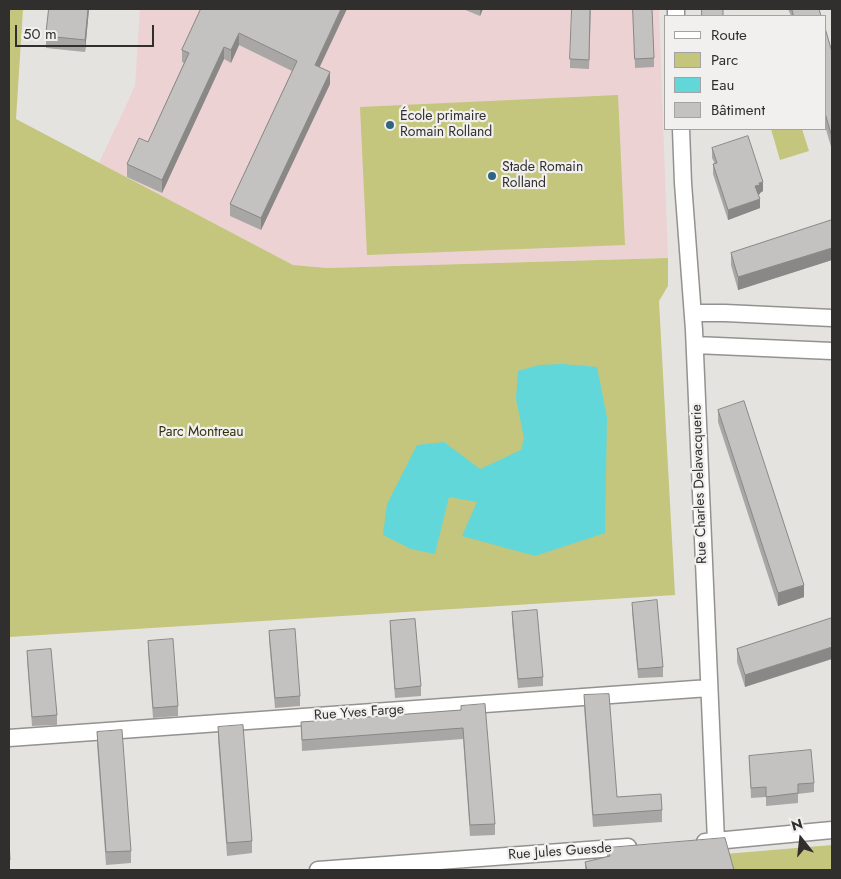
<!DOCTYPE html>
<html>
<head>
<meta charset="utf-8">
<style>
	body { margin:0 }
	#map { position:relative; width:841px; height:879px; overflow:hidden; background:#e5e3e0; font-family:Jost,sans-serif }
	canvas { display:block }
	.frame { position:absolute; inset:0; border:10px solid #302f2e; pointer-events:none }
	.legend { position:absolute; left:664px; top:15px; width:162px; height:115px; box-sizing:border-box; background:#f2f0ee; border:1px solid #a4a3a1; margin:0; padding:6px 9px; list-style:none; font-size:15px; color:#302f2e }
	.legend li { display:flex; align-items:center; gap:10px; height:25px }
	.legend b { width:25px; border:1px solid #a4a3a1 }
	.north { position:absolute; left:776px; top:814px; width:50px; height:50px; -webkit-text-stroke:4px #f2f0ee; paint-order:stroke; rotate:344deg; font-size:14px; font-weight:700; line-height:20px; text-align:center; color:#302f2e }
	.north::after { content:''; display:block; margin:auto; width:18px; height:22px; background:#302f2e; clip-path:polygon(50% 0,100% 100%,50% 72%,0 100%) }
	.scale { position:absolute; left:15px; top:25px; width:139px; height:22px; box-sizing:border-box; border:2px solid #302f2e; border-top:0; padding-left:6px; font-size:15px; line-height:18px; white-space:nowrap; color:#302f2e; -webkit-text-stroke:4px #f2f0ee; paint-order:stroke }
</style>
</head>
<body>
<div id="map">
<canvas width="841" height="879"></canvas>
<div class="frame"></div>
<ul class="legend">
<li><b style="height:6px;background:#fff"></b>Route</li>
<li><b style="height:14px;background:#c3c67c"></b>Parc</li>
<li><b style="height:14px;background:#62d7da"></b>Eau</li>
<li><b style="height:14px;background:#c4c2c0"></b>Bâtiment</li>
</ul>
<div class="north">N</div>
<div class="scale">50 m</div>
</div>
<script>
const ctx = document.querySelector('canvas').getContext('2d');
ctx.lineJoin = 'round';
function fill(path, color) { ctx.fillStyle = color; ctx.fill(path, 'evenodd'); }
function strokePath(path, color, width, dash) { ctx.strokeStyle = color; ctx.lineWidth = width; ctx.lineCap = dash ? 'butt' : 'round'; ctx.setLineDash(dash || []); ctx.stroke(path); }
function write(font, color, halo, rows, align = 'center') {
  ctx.font = font + ' Jost,sans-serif'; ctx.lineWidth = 4.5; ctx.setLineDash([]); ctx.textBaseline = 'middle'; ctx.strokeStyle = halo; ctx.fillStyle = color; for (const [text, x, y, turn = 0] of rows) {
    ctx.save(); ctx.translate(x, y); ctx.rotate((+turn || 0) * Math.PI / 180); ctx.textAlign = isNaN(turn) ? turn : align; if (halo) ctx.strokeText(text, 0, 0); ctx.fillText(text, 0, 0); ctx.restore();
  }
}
fill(new Path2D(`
	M140,9H659L668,258L327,268L293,265L99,163L135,86Z`), '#edd2d3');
fill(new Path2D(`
	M9,9H23L16,119L293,265L327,268L668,258V286L659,301L675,595L9,637Z
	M618,95L625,245L367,255L360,107Z
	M771,129H802L809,151L780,160Z
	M832,845V870H729L725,854Z`), '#c3c67c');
fill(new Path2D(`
	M563,364L597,367L607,417L605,533L535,556L462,536L477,502L449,497L435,554L411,549L383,535L387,504L417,445L444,442L480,469L521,450L524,438L516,399L518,371L539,365Z`), '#62d7da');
const minor = new Path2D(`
	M676,9V16
	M681,129L683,183L694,330L716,841
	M693,313H725L832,318
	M695,345L832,351
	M9,738L709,688
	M705,842L832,830
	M318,870L628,847`);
strokePath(minor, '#949290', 19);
strokePath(minor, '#fff', 16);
fill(new Path2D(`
	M49,9H89L85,52L46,48V36Z
	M201,9L320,67L330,84L261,230L230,216V204L292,71L239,45L231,63L224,59L162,193L127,177V164L148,142L184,63L182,62V50Z
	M463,9H483L480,16Z
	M591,9L589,69L570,68V59Z
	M633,9L654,58V67L635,68Z
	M788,9H819L821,16H791Z
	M825,28L832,52V150L825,126Z
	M712,148L763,191L760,193V194L758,195L760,208L728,220L713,174V164H715L712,158Z
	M832,220V260L738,290L731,265V253Z
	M718,410L804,597L778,606L718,422Z
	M632,603L663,667V677L638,678L632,612Z
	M512,612L543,677V686L518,688L512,621Z
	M832,618L745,687L737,662V649Z
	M390,621L421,686V696L395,698L390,631Z
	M269,631L300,696V706L275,708L269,640Z
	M148,641L178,706V716L153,718L148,651Z
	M27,651L57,715V725L32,726L27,660Z
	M584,695L617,797L662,810V822L593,827L584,707Z
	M461,710L495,824V835L470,836L463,739L302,751L301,722Z
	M218,727L252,841V853L227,856L218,739Z
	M97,732L131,851V863L106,865L97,744Z
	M749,756L814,783V792L798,794V803L766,806V797L751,798Z
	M9,840L10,860V870H9Z
	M607,848L734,870H585V862L607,857Z`), '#a9a7a5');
fill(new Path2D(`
	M88,9H89L85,52V40Z
	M341,9H347L315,77V65Z
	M480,9H483L480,16Z
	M239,33V45L231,63V50Z
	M224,47V59L162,193V180Z
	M330,72V84L261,230V218Z
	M763,182V191L760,193V194L755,195V186L759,183Z
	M760,199V208L728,220V210Z
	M832,248V260L738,290V277Z
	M804,585V597L778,606V593Z
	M832,647V659L745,687V675Z`), '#898886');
const building = new Path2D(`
	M49,9H88L85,40L46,36Z
	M201,9H341L315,65L330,72L261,218L230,204L297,61L239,33L231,50L224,47L162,180L127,164L139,138L148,142L189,53L182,50Z
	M572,9H590L589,60L570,59Z
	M633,9H652L654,58L635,59Z
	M702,9H723V16H702Z
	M792,9H819L821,16H794Z
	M825,28L832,52V137L825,113Z
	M748,136L763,182L759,183L760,185L755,186L760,199L728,210L713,164L717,163L712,148Z
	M832,220V248L738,277L731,253Z
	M744,401L804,585L778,593L718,410Z
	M657,600L663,667L638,669L632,603Z
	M537,610L543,677L518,679L512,612Z
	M832,618V647L745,675L737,649Z
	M415,619L421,686L395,689L390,621Z
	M295,629L300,696L275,698L269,631Z
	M173,639L178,706L153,708L148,641Z
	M51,649L57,715L32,717L27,651Z
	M609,694L617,797L661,794L662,810L593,815L584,695Z
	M485,704L495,824L470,825L463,728L302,740L301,722L461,710V706Z
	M243,725L252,841L227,843L218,727Z
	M122,730L131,851L106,852L97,732Z
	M811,750L814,783L798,784V793L766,797V787L751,788L749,756Z
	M725,838L734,870H587L585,862L610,856L607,848Z
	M9,840L10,860H9Z`);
fill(building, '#c4c2c0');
strokePath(building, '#898886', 1);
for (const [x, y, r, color] of [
	[390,125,5,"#2f6580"],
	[492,176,5,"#2f6580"]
]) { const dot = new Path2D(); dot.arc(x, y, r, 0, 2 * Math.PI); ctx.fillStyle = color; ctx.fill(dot); strokePath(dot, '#f2f0ee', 2); }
write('14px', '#302f2e', '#f2f0ee', [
	["École primaire",400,117],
	["Romain Rolland",400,133],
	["Stade Romain",502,168],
	["Rolland",502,184]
], 'left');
write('14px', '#30310d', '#f2f0ee', [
	["Parc Montreau",201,433]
]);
write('14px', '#302f2e', '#f2f0ee', [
	["Rue Charles Delavacquerie",700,484,-92],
	["Rue Yves Farge",359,713,-4],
	["Rue Jules Guesde",560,852,-4]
]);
</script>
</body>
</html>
